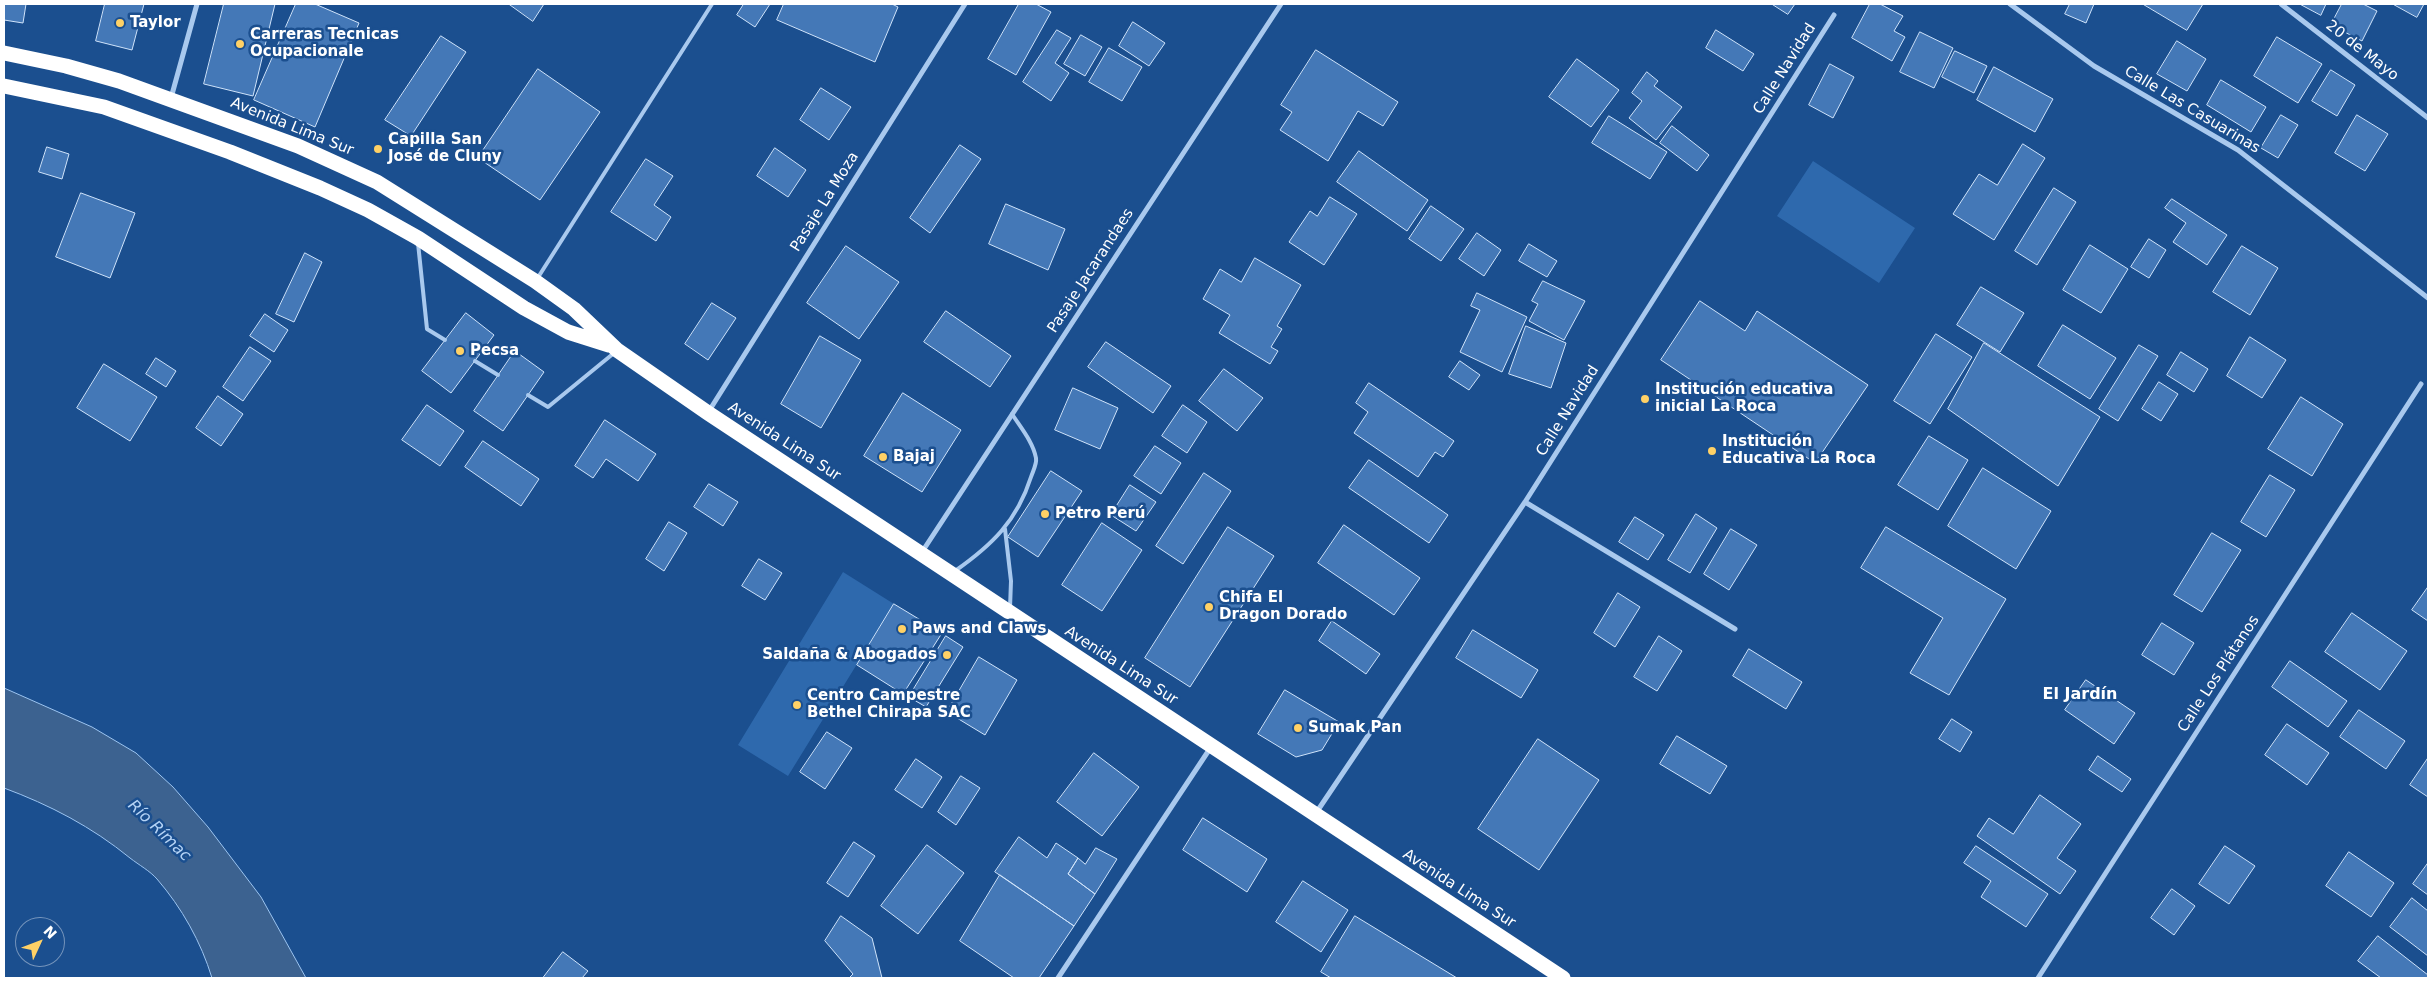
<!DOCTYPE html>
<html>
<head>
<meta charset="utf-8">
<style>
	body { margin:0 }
	#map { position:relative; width:2432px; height:982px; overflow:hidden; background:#1b4f8f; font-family:"DejaVu Sans",sans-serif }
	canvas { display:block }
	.frame { position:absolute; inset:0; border:5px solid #fff; pointer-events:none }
	.north { position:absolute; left:15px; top:917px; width:50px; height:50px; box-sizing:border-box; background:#1b4f8f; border:1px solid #7695bc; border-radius:50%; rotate:47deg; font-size:14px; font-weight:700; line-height:20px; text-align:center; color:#fff }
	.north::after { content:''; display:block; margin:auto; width:18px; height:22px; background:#ffd166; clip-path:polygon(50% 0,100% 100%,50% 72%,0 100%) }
</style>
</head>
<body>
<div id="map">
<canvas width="2432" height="982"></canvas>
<div class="frame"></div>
<div class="north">N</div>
</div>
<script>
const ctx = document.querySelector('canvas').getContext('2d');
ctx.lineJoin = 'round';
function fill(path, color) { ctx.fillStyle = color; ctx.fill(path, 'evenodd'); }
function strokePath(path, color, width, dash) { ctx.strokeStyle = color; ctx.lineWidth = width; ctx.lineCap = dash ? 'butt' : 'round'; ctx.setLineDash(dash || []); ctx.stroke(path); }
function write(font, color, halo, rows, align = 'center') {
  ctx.font = font + ' "DejaVu Sans",sans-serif'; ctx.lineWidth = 5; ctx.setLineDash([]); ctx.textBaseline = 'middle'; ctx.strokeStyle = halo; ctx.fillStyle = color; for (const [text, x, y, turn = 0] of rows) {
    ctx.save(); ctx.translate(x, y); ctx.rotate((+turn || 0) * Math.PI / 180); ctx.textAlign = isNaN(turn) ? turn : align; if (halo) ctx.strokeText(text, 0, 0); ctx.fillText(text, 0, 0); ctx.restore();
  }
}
fill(new Path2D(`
	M1813,161L1915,228L1879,283L1777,216Z
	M843,572L894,604L788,776L738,745Z`), '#2e69ad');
const water = new Path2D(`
	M4,688L92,727L136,753L173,787L208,827L261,897L306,978H212C201,942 182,908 157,879C150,871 139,865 130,858C92,827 50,805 4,788Z`);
fill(water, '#3c6290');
strokePath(water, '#9cc4f0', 1);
const building = new Path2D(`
	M4,4H26L23,23L4,20Z
	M105,4H144L132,50L96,41Z
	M224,4H275L253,96L204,84Z
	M296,4H315L359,23L315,127L254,100Z
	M509,4H544L533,21Z
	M744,4H770L755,27L737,15Z
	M784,4H892L898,7L875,62L777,20Z
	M1019,4H1036L1051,12L1016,75L988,59Z
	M1772,4H1795L1788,14Z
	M1870,4H1880L1903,16L1894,31L1905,37L1892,61L1852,38Z
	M2070,4H2094L2086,23L2065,14Z
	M2143,4H2203L2187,30Z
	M2300,4H2326L2321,15Z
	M2342,4H2363L2377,11L2362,41L2331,25Z
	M2393,4H2424L2417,17Z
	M1133,22L1165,43L1149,66L1119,46Z
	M1057,30L1071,38L1055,63L1069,73L1051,101L1023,82Z
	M1716,30L1754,54L1743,71L1706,48Z
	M1920,32L1953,48L1934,88L1900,72Z
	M1081,35L1102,47L1085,76L1064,64Z
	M441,36L466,52L411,136L385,120Z
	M2277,37L2322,64L2298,103L2254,76Z
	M2177,41L2206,59L2187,91L2157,74Z
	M1109,48L1142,67L1122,101L1089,82Z
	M1316,50L1398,102L1383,126L1358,111L1328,161L1280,130L1292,112L1281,105Z
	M1955,51L1987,66L1974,93L1942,77Z
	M1577,59L1619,90L1591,127L1549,97Z
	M1830,64L1854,77L1833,118L1809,105Z
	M1994,67L2053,99L2035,132L1977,100Z
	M538,69L600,112L540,200L478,158Z
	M2331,70L2355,85L2337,116L2312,101Z
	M1647,72L1658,81L1654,86L1682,107L1656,140L1629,118L1642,101L1632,93Z
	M2221,80L2266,107L2251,132L2207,105Z
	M821,88L851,107L829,140L800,120Z
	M2281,115L2298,125L2278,158L2261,148Z
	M2357,115L2388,134L2365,171L2335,153Z
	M1609,116L1667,152L1650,179L1592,143Z
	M1672,126L1709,155L1697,171L1660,143Z
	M2023,144L2045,158L1994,240L1953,214L1979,174L1997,185Z
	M960,145L981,159L930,233L910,218Z
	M47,147L69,154L62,179L39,172Z
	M775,148L806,170L788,197L757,176Z
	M1359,151L1428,200L1407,231L1337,182Z
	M646,159L673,176L654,205L671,217L656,241L611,212Z
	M2054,188L2076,202L2037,265L2015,251Z
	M81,193L135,213L110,278L56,257Z
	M1330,197L1357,214L1324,265L1289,242L1310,211L1317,216Z
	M2172,199L2227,235L2207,265L2173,242L2186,223L2165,208Z
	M1006,204L1065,229L1048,270L989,244Z
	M1431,206L1464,229L1441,261L1409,239Z
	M1477,233L1501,250L1484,276L1459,259Z
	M2149,239L2166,250L2149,278L2131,267Z
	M1529,244L1557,261L1547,277L1519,261Z
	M2090,245L2128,269L2101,313L2063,290Z
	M846,246L899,282L859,339L807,303Z
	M2242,246L2278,268L2250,315L2213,292Z
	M305,253L322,262L294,322L276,314Z
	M1255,258L1301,285L1277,326L1282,329L1271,347L1278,351L1270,364L1219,333L1230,315L1203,299L1220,269L1241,282Z
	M1543,281L1585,301L1564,340L1529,321L1538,304L1532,301Z
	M1981,287L2024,313L2000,352L1957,325Z
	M1477,293L1527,317L1502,372L1460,352L1480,310L1471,306Z
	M1700,301L1745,331L1757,311L1868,385L1815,463L1661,360Z
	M712,303L736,318L708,360L685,344Z
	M946,311L1011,356L990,387L924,342Z
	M466,313L494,335L451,393L422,371Z
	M265,314L288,330L274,352L250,336Z
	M2063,325L2116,358L2090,399L2038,366Z
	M1526,326L1566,343L1551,388L1509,374Z
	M1936,334L1972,357L1930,424L1894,401Z
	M820,336L861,360L821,428L781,404Z
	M2250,337L2286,360L2262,398L2227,376Z
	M1106,342L1171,386L1153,413L1088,367Z
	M1984,343L2100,417L2058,486L1948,409Z
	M2139,345L2158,356L2118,421L2099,409Z
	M250,347L271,361L243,401L223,387Z
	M515,351L544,372L503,431L474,411Z
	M2181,352L2208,369L2194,392L2167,375Z
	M156,358L176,371L166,387L146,374Z
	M1460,361L1480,375L1469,390L1449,377Z
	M104,364L157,397L130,441L77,408Z
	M1224,369L1263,398L1237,431L1199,401Z
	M2159,382L2178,394L2161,421L2142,409Z
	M1369,383L1454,441L1443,457L1435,452L1418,477L1354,433L1368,412L1356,403Z
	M1073,388L1118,408L1100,449L1055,430Z
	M903,393L961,430L922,492L864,456Z
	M218,396L243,414L221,446L196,428Z
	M2301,397L2343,424L2312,476L2268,449Z
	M427,405L464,431L440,466L402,440Z
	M1183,405L1207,422L1187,453L1162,436Z
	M605,420L656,454L638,481L606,459L593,478L575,466Z
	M1929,436L1968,460L1938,510L1898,485Z
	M483,441L539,479L521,506L465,467Z
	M1155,446L1181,463L1161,494L1134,476Z
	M1369,460L1448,515L1429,543L1349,488Z
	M1983,468L2051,511L2016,569L1948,526Z
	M1051,471L1082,491L1038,557L1008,537Z
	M1204,473L1231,491L1183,564L1156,546Z
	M2270,475L2295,490L2266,537L2241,522Z
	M709,484L738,502L723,526L694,507Z
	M1130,485L1156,502L1136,531L1111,515Z
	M1696,514L1717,528L1690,573L1668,560Z
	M1635,517L1664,535L1648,560L1619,542Z
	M669,522L687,533L664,571L646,559Z
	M1102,523L1142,550L1102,611L1062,585Z
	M1344,525L1420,578L1394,615L1318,563Z
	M1228,527L1274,556L1190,687L1145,658Z
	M1886,527L2006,599L1949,695L1910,673L1943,618L1861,568Z
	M1731,529L1757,545L1729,590L1704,574Z
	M2212,533L2241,550L2202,612L2174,595Z
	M759,559L782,573L765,600L742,586Z
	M2428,587V621L2412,610Z
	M1618,593L1640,607L1615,647L1594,633Z
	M894,604L942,633L903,694L857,665Z
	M2352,613L2407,651L2380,690L2325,652Z
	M1332,621L1380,654L1366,674L1319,641Z
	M2162,623L2194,643L2174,675L2142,655Z
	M1473,630L1538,670L1521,698L1456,658Z
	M946,636L963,647L926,707L909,697Z
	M1659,636L1682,651L1657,691L1634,677Z
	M1749,649L1802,682L1786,709L1733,676Z
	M979,657L1017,680L985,735L947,712Z
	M2290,661L2347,701L2328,727L2272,687Z
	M2086,680L2135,713L2114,744L2065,710Z
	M1285,690L1339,722L1322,750L1296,757L1258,734Z
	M2359,710L2405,741L2386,769L2340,737Z
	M1952,719L1972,732L1960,752L1939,739Z
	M2287,724L2329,753L2307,785L2265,755Z
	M827,732L852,748L825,789L800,772Z
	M1677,736L1727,766L1710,794L1660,764Z
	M1538,739L1599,780L1539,870L1478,829Z
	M1094,753L1139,787L1102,836L1057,802Z
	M2098,756L2131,779L2122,792L2089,770Z
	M2428,758V797L2410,785Z
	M916,759L942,777L922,808L895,790Z
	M961,776L980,788L956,825L938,812Z
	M2040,795L2081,824L2057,858L2076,871L2060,894L1977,836L1989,818L2013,834Z
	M1203,818L1267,859L1247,892L1183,850Z
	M1019,837L1047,858L1056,843L1078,858L1068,874L1095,894L1074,926L995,872Z
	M854,842L875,856L848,897L827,883Z
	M927,845L964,873L918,934L881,906Z
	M1976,846L2048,894L2026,927L1981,897L1991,881L1964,863Z
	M2225,846L2255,866L2229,904L2199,884Z
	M1096,848L1117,859L1095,894L1068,874L1078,858L1085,864Z
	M2349,852L2394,883L2371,917L2326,886Z
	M2428,863V895L2413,884Z
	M1000,875L1074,926L1039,978H1014L960,941Z
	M1303,881L1348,910L1321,952L1276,922Z
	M2172,889L2195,906L2174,935L2151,918Z
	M2412,898L2428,911V956L2390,927Z
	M841,916L872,938L882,978H849L853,974L825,941Z
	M1355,916L1457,978H1331L1321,972Z
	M2378,936L2428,975V978H2381L2358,961Z
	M563,952L588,971L582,978H543Z`);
fill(building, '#4478b7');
strokePath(building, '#cfe3fa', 1);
strokePath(new Path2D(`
	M418,243L427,329L445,340
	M537,279L712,4
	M475,361L498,375
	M528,395L548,407L614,353
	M1005,529L1011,581L1010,608
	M955,571C992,545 1017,521 1031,477C1033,471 1037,464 1036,458C1033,442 1021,428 1012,414`), '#a9c9ee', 4);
strokePath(new Path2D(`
	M2010,4L2094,66L2238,150L2428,298
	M2281,4L2428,118
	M171,98L197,4
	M709,411L965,4
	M1525,502L1735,629
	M922,552L1281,4
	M1316,813L1525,502L1834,15
	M1058,978L1211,747
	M2038,978L2421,384`), '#a9c9ee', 5);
strokePath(new Path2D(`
	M4,53L66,66L119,81L298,146L377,182L535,281L574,309L617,350L708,413L1563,978
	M4,86L104,107L230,152L320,188L368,210L418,238L524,308L568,332L609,345`), '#fff', 15);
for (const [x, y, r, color] of [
	[120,23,5,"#ffd166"],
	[240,44,5,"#ffd166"],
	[378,149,5,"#ffd166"],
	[460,351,5,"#ffd166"],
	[1645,399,5,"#ffd166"],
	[1712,451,5,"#ffd166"],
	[883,457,5,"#ffd166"],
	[1045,514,5,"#ffd166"],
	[1209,607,5,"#ffd166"],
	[902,629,5,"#ffd166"],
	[947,655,5,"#ffd166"],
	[797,705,5,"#ffd166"],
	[1298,728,5,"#ffd166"]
]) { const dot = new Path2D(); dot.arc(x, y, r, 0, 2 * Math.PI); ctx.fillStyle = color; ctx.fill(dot); strokePath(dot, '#1b4f8f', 2); }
write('bold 15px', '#fff', '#1b4f8f', [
	["Taylor",130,23],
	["Carreras Tecnicas",250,35],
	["Ocupacionale",250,52],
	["Capilla San",388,140],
	["José de Cluny",388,157],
	["Pecsa",470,351],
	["Institución educativa",1655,390],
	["inicial La Roca",1655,407],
	["Institución",1722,442],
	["Educativa La Roca",1722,459],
	["Bajaj",893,457],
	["Petro Perú",1055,514],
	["Chifa El",1219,598],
	["Dragon Dorado",1219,615],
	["Paws and Claws",912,629],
	["Saldaña & Abogados",937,655,"right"],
	["Centro Campestre",807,696],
	["Bethel Chirapa SAC",807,713],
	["Sumak Pan",1308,728]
], 'left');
write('15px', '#fff', '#1b4f8f', [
	["20 de Mayo",2362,51,38],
	["Calle Navidad",1785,69,-58],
	["Calle Las Casuarinas",2192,110,31],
	["Avenida Lima Sur",292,127,22],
	["Pasaje La Moza",825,202,-58],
	["Pasaje Jacarandaes",1091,271,-57],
	["Calle Navidad",1568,411,-58],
	["Avenida Lima Sur",784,442,33],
	["Avenida Lima Sur",1121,666,33],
	["Calle Los Plátanos",2219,674,-57],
	["Avenida Lima Sur",1459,889,33]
]);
write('bold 16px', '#fff', '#1b4f8f', [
	["El Jardín",2080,695]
]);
write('italic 16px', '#b5d3f5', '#1b4f8f', [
	["Río Rímac",159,831,44]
]);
</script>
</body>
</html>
